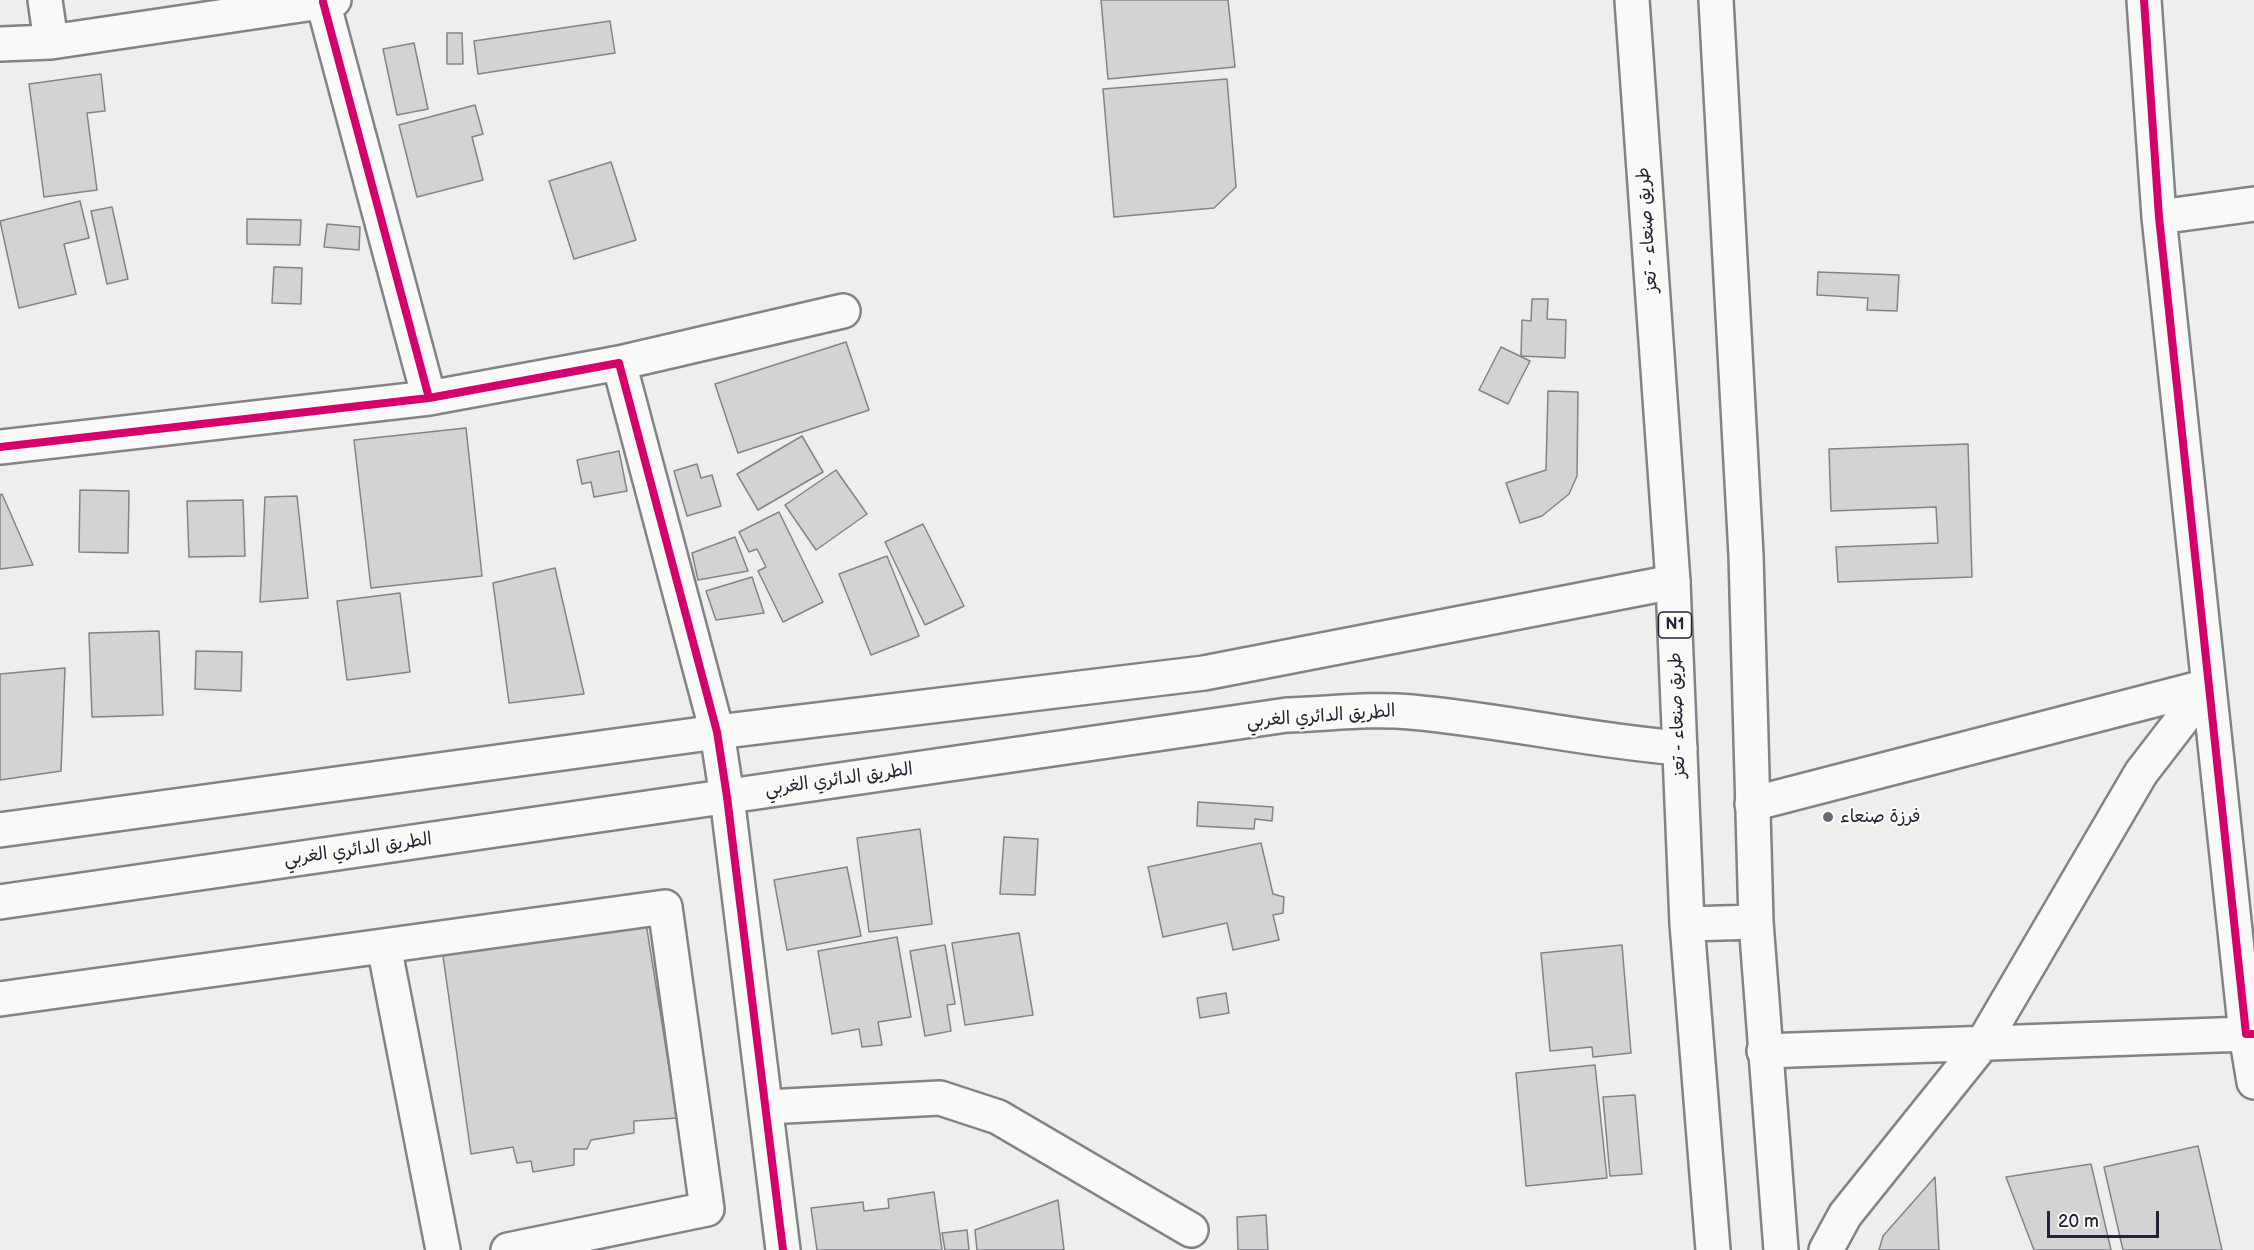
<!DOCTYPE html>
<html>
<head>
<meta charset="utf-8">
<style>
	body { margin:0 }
	#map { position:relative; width:2254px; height:1250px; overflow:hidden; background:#efeeed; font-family:"Balsamiq Sans",sans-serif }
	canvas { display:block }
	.scale { position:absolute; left:2047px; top:1211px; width:112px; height:27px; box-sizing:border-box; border:3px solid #22223b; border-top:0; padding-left:8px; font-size:18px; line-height:21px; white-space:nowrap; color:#22223b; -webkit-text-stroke:4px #fdfcf7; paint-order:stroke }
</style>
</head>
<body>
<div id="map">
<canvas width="2254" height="1250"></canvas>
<div class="scale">20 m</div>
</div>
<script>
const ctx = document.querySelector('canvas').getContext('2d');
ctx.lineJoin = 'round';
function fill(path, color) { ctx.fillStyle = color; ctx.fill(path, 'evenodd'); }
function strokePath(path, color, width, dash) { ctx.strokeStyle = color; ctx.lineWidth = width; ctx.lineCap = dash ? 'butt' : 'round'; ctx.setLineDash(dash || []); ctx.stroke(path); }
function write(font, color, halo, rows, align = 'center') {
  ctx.font = font + ' "Balsamiq Sans","Playpen Sans Arabic",sans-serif'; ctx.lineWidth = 4.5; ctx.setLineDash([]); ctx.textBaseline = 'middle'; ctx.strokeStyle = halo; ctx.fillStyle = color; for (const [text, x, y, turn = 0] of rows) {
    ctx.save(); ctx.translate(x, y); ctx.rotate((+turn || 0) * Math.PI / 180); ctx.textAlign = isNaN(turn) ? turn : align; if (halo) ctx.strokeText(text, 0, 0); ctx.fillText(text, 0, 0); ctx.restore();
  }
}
const building = new Path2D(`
	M1101,0H1228L1235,67L1108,79Z
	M610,21L615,53L478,74L474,41Z
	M447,33H462L463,64H447Z
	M414,43L428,109L397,115L383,49Z
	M101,74L105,111L87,113L97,190L44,197L29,84Z
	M1227,79L1236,187L1214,208L1114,217L1103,89Z
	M475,105L483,134L472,137L483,180L417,197L399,125Z
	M611,162L636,240L574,259L549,181Z
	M80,201L89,238L64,244L76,294L19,308L0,221Z
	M112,207L128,279L107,284L91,211Z
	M247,219L301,220L300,245L247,244Z
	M327,224L360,227L359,250L324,247Z
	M274,267L302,268L301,304L272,303Z
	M1818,272L1899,275L1897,311L1867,310L1868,298L1817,295Z
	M1532,299H1548L1547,319L1566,320L1565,358L1521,356L1522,320L1531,321Z
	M846,342L869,410L738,453L715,384Z
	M1501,347L1530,361L1508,404L1479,390Z
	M1548,391L1578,392L1577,476L1569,494L1542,516L1520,523L1506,483L1546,470Z
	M466,428L482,576L371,588L354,440Z
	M802,436L823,472L758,510L737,474Z
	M1968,444L1972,577L1838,582L1836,547L1938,543L1936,507L1831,511L1829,449Z
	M619,451L627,491L594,497L591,482L582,484L577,460Z
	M697,464L701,478L712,475L721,506L687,516L674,471Z
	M836,470L867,514L816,550L785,505Z
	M80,490L129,491L128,553L79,552Z
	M2,494L33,565L0,569V495Z
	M297,496L308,598L260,602L265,497Z
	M243,500L245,556L189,557L187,501Z
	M779,512L823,602L783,622L758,571L766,567L757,549L749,552L739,532Z
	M923,524L964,606L925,625L885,542Z
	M735,537L748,571L698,580L692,553Z
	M887,556L919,636L871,655L839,574Z
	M555,568L584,694L509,703L493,583Z
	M752,577L764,613L716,620L706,591Z
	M400,593L410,672L347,680L337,601Z
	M159,631L163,715L92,717L89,633Z
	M196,651L242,652L241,691L195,689Z
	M65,668L61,771L0,780V674Z
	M1198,802L1273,807L1272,821L1255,819L1254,829L1197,826Z
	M920,829L932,924L869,932L857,838Z
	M1004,837L1038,839L1035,895L1000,894Z
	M1261,843L1273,894L1284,897L1283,913L1273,915L1279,940L1233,950L1227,923L1163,937L1148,867Z
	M847,867L861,936L787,950L774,880Z
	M646,923L677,1118L634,1121V1133L591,1140L587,1149H574V1165L533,1172L531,1161L517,1163L513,1147L471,1154L442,949Z
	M1019,933L1033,1015L965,1025L952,943Z
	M897,937L911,1017L878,1022L882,1045L862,1047L859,1029L832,1034L818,951Z
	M945,945L955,1004L947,1005L951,1031L925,1036L910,951Z
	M1622,945L1631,1053L1593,1057L1592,1047L1550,1051L1541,953Z
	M1226,993L1229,1013L1200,1018L1197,998Z
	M1595,1065L1607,1178L1526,1186L1516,1073Z
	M1635,1095L1642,1174L1610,1176L1603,1097Z
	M2198,1146L2222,1250H2123L2104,1167Z
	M2091,1164L2111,1250H2034L2006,1177Z
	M1935,1177L1939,1250H1879L1883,1236Z
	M934,1192L942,1250H817L811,1208L863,1202L864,1211L889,1208L888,1199Z
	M1058,1200L1064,1250H977L975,1230Z
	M1266,1215L1268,1250H1238L1237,1217Z
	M967,1230L969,1250H945L942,1233Z`);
fill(building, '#d4d3d4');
strokePath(building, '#838287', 1.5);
const minor = new Path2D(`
	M45,0L51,42
	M2144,0L2159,217L2246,1034H2254
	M0,44L51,42L334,0
	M2159,217L2254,204
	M619,363L843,311
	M429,398L619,363L717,732L727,797L783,1250
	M0,447L429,398L323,2
	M1752,804L2208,686
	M384,946L443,1250
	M0,999L665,907L707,1209L508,1250
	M1764,1051L2246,1034L2254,1082
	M766,1107L940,1098L998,1117L1191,1230
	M1826,1250L1845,1215L1983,1043L2141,773L2208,686`);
const major = new Path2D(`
	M0,830L717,732L1204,673L1673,582
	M0,902L1287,715C1327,714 1371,708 1411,712C1501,720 1590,741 1680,748`);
const highway = new Path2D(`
	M1632,0L1673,582L1687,924L1713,1250
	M1716,0L1746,555L1756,922L1781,1250
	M1687,924L1756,922`);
strokePath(minor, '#838287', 38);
strokePath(major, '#838287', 38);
strokePath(highway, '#838287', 38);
strokePath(minor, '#f9f9f7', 33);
strokePath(major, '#f9f9f7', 33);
strokePath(highway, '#f9f9f7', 33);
strokePath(new Path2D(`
	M2144,0L2159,217L2246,1034H2254
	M429,398L619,363L717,732L727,797L783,1250
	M0,447L429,398L323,2`), '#d6006c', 8);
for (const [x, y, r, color] of [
	[1828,817,6,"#6a6979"]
]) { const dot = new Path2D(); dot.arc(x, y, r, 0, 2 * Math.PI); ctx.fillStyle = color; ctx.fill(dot); strokePath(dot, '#fdfcf7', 2); }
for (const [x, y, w] of [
	[1675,625,33]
]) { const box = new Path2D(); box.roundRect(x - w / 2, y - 13, w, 26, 4.5); ctx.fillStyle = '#fdfcf7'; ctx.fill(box); strokePath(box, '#22223b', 1.5); }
write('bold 16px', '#22223b', null, [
	["N1",1675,625]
]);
write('18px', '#22223b', '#fdfcf7', [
	["طريق صنعاء - تعز",1648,230,-94],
	["طريق صنعاء - تعز",1678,715,-92],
	["الطريق الدائري الغربي",1321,717,-4],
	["الطريق الدائري الغربي",839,780,-8],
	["الطريق الدائري الغربي",358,850,-8]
]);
write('18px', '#22223b', '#fdfcf7', [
	["فرزة صنعاء",1840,817]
], 'left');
</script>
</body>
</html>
